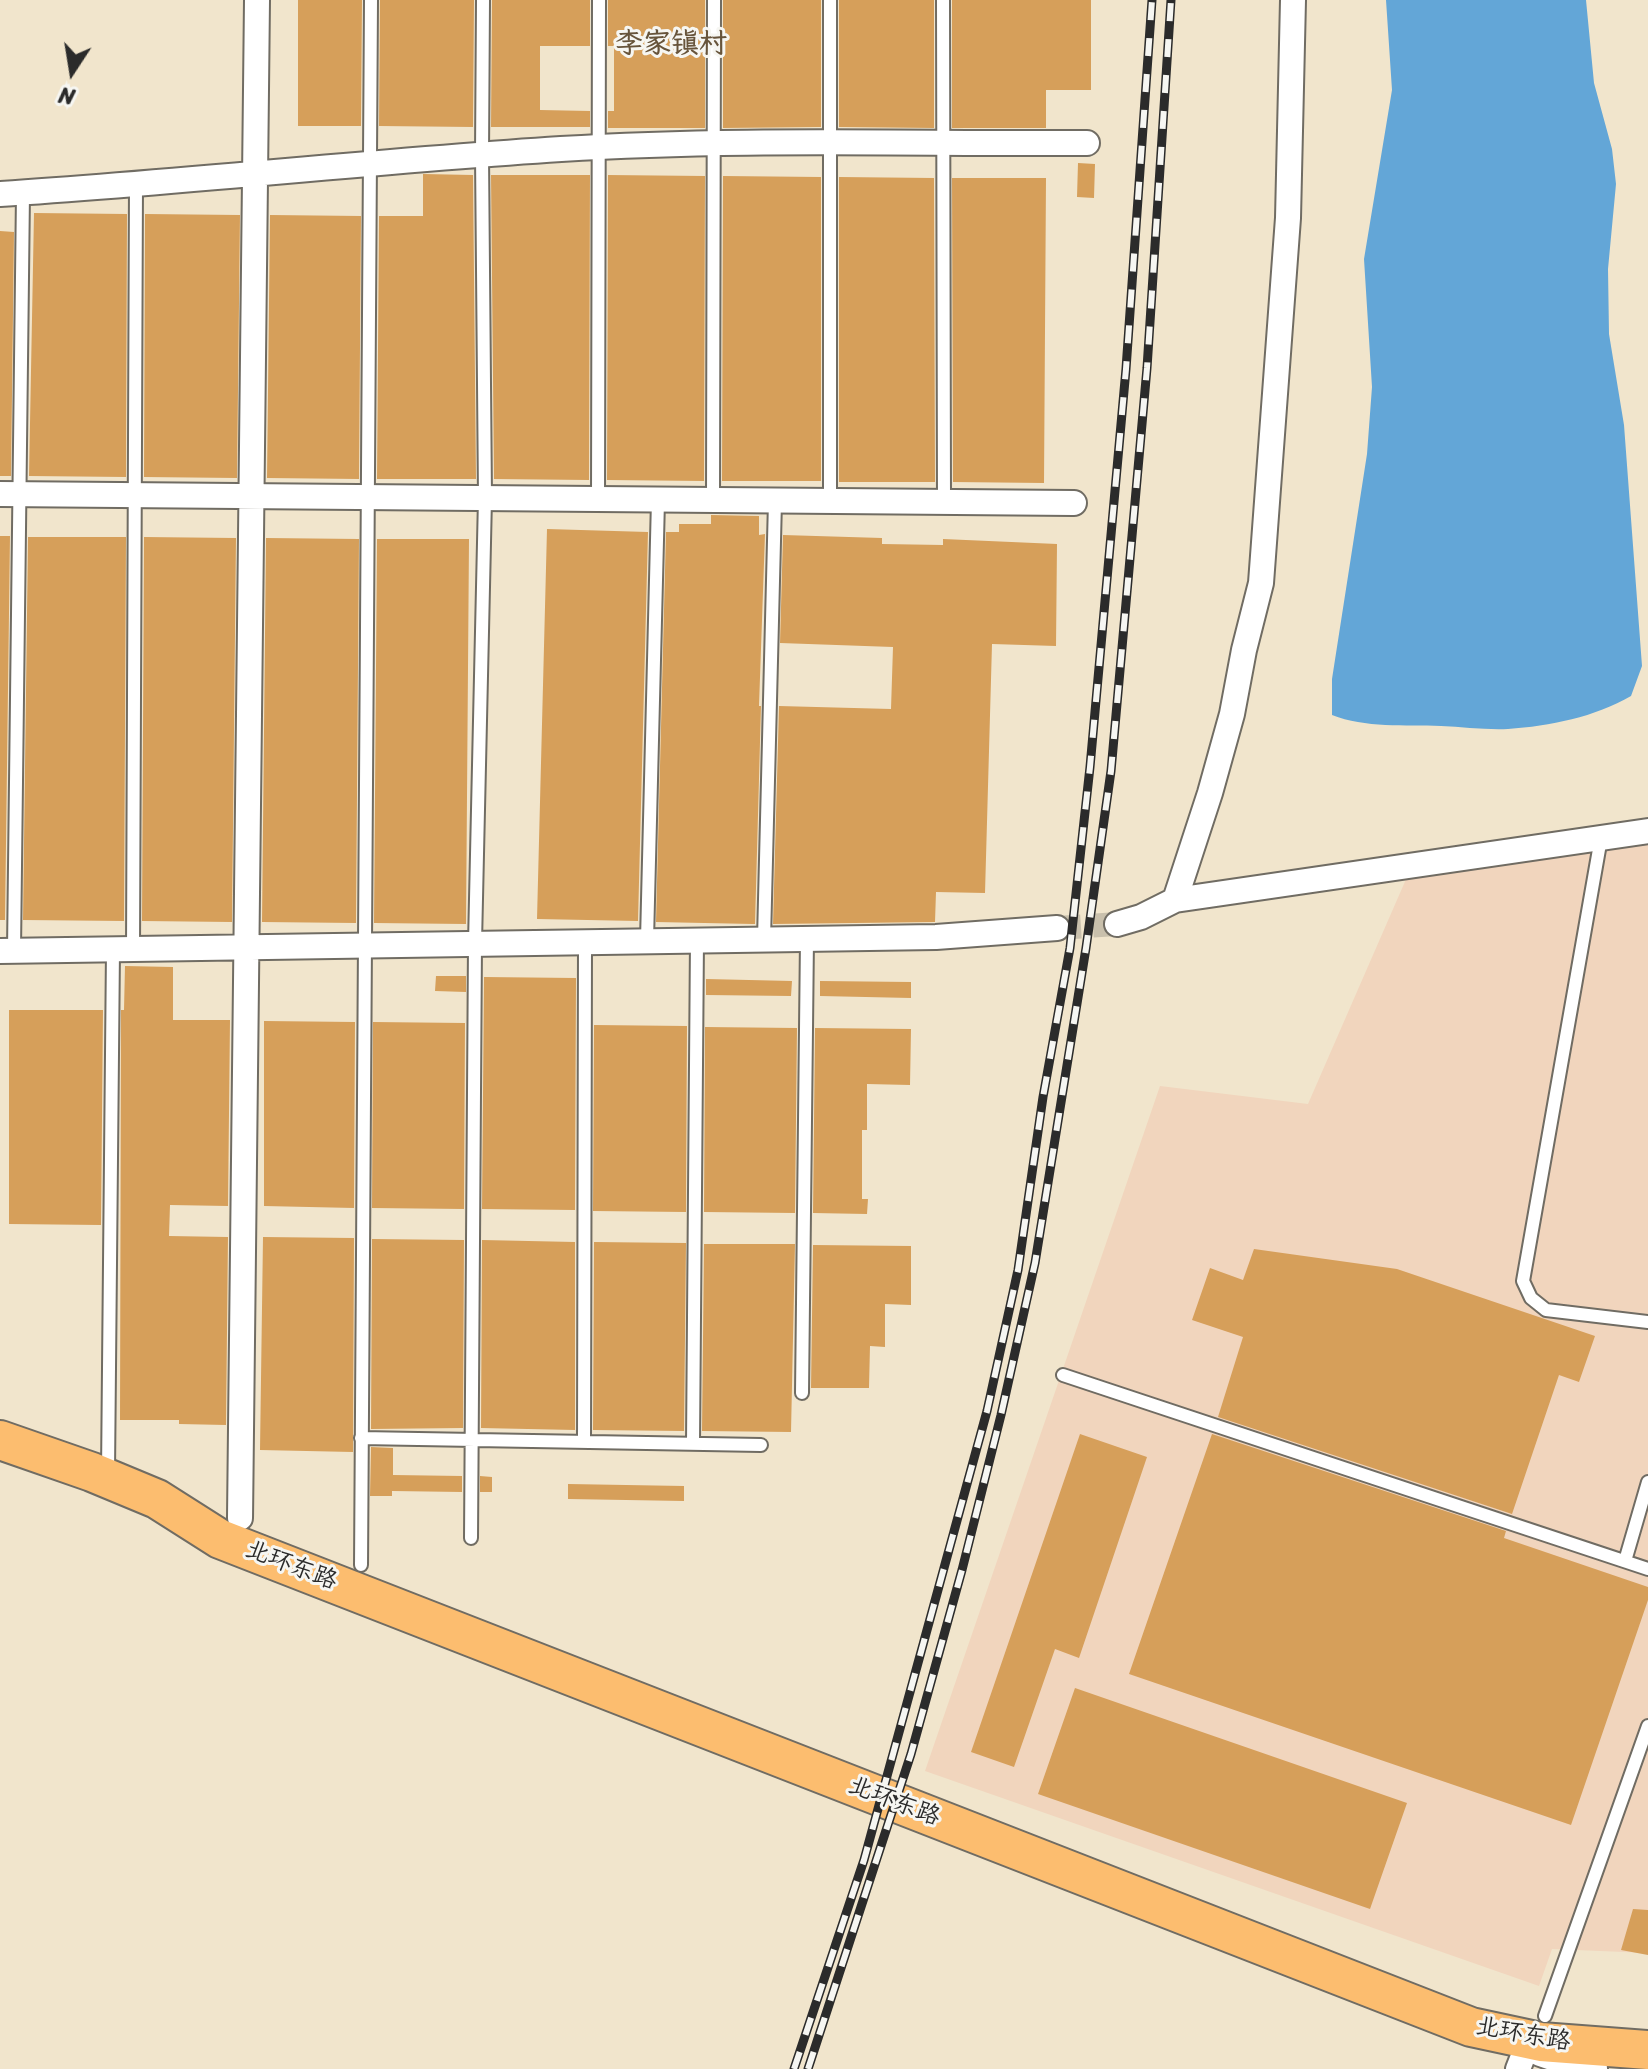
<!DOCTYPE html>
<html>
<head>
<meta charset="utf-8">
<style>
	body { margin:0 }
	#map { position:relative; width:1648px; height:2069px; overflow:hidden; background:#f1e5cc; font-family:Sriracha,sans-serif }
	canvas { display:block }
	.north { position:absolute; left:32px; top:32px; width:80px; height:80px; -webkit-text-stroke:6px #f6f6f2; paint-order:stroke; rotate:192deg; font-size:22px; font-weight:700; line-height:32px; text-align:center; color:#2b2b2b }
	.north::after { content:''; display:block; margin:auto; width:28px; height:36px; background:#2b2b2b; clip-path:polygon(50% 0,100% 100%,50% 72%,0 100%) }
</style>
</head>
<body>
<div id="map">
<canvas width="1648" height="2069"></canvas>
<div class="north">N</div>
</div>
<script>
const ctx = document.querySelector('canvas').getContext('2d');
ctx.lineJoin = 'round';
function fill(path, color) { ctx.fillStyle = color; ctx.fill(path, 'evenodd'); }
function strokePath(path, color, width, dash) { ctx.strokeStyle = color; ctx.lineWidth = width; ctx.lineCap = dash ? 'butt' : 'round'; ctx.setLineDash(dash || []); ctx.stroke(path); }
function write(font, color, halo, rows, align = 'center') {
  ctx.font = font + ' Sriracha,"LXGW WenKai TC",sans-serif'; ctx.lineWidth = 6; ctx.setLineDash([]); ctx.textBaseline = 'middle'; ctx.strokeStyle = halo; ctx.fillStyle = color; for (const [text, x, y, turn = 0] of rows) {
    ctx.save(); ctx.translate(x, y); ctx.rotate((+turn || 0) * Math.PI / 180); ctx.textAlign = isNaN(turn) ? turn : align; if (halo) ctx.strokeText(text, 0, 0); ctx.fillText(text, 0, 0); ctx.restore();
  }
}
fill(new Path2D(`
	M1648,844V1953L1552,1949L1539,1986L925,1771L1160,1086L1308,1104L1407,877Z`), '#f1d5bd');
fill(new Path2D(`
	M1386,0H1586L1594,83L1612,149L1616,184L1608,269L1609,334L1624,425L1642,666L1631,696C1595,717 1550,726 1508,729C1486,730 1463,727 1441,726C1405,725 1365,728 1332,715V679L1367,454L1372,387L1364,259L1392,90Z`), '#63a6d7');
fill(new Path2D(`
	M298,0H362L361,126H298Z
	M380,0H474L473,127L379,126Z
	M492,0H590V46H540V110L590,111V127H491Z
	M608,0H705V128H608V111H614V46H608Z
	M723,0H821V127L723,128Z
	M839,0H934V128L839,127Z
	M952,0H1091V90H1046V128H952Z
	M1078,163L1095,164L1094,198L1077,197Z
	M423,174L473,175L476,479H377L379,216H423Z
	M491,175H590L589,480L494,479Z
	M608,175L705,176L704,481L607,480Z
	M723,176L821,177V481H722Z
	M839,177L934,178L935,482H839Z
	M952,178H1046L1044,483L953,482Z
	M34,213L127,214L126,477L29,476Z
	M145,214L240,215L237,478L144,477Z
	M270,215L361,216L359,479L267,478Z
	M0,231L14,232L11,476H0Z
	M711,515L759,516V535L765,534L759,706H761L755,924H753L656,922L666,532H679V524H711Z
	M547,529L648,532L638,921L537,919Z
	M783,535L882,538V544L943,545V539L1057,544L1056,646L992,644L985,893L936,892L935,922L773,924L779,706L891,709L893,647L780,643Z
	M0,536H10L5,920H0Z
	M28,537H126L124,921L23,920Z
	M144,537L236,538L232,922L142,921Z
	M266,538L359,539L356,923L262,922Z
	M377,539H469L466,924L374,923Z
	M125,966L173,967V1020H230L228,1206L170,1205L169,1236L228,1237L226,1425L179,1424V1420H120L121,1010H124Z
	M436,976H466V992L435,991Z
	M484,977L576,978L575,1210L482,1209Z
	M706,979L792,981L791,996L706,995Z
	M820,981L911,982V998L820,996Z
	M9,1010H103L101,1225L9,1224Z
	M264,1021L355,1022L354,1208L264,1206Z
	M373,1022L465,1023L464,1209L372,1208Z
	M594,1025L687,1026L686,1212L593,1211Z
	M705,1027L797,1028L795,1213L704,1212Z
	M815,1028L911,1029L910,1085L867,1084V1130H862V1199H868L867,1214L813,1213Z
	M263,1237L354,1238L353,1452L260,1450Z
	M372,1239L464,1240L463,1428L371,1429Z
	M482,1240L575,1242V1430L481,1428Z
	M594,1242L686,1243L684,1431L593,1430Z
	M704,1244H795L791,1432L702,1431Z
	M813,1245L911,1246V1305L885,1304V1347L870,1346L869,1388H811Z
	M1254,1249L1397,1269L1595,1336L1579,1382L1559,1375L1512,1514L1218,1417L1243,1337L1192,1320L1210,1268L1243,1280Z
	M1080,1434L1147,1457L1079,1658L1055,1649L1014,1767L971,1752Z
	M1212,1434L1506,1531L1504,1538L1648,1587V1600L1571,1825L1129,1674Z
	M371,1447L393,1448V1475L462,1476V1492L392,1491V1496H370Z
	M480,1476L492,1477V1492H480Z
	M568,1484L684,1486V1501L568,1499Z
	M1075,1688L1407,1803L1370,1909L1038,1794Z
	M1633,1909L1648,1910V1955L1621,1950Z`), '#d69f5a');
strokePath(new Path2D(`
	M1057,928L1117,924`), '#c9c0ac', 24, [24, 12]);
const service = new Path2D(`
	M943,0L944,502
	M598,499L599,0
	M713,500L714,0
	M830,501V0
	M1601,838L1523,1281L1531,1298L1546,1310L1648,1322
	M764,939L775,501
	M647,940L658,500
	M133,949L136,183
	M14,950L23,193
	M1063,1375L1648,1569
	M802,1393L807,938
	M361,1438L761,1445
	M584,1442L585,941
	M693,1443L697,939
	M108,1472L113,949
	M471,1538L475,943L485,498L482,155L483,0
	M1625,1561L1648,1482
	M361,1565L371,0
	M1545,2016L1648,1726`);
const minor = new Path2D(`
	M1293,0L1288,218L1261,583L1244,650L1232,714L1210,793L1175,900L1648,831
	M0,194C187,182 374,161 561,149C736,138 912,144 1087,143
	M0,494L1074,503
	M1117,924L1141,917L1175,900
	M0,951L936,937L1057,928
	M240,1518L257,0
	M1518,2069L1527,2046`);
const tertiary = new Path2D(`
	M1541,2051L1592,2069`);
const primary = new Path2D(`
	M0,1440L92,1472L157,1499L220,1539L1471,2027L1541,2042L1648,2050`);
strokePath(service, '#706c63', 16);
strokePath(minor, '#706c63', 28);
strokePath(tertiary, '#706c63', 34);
strokePath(primary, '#706c63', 42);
strokePath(service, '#fff', 12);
strokePath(minor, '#fff', 24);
strokePath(tertiary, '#fff', 30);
strokePath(primary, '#fcbd6f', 38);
const rail = new Path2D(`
	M794,2069L864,1860L987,1411L1018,1270L1043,1097L1070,948L1090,767L1126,369L1152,0
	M808,2069L911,1754L962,1570L1001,1415L1035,1263L1086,948L1111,771L1147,368L1171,0`);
strokePath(rail, '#2b2b2b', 9);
strokePath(rail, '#f6f6f2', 6, [18]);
write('24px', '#2b2b2b', '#f6f6f2', [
	["北环东路",291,1566,21],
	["北环东路",894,1802,21],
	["北环东路",1523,2035,10]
]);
write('bold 28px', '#67543b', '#f6f6f2', [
	["李家镇村",671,45]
]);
</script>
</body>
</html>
